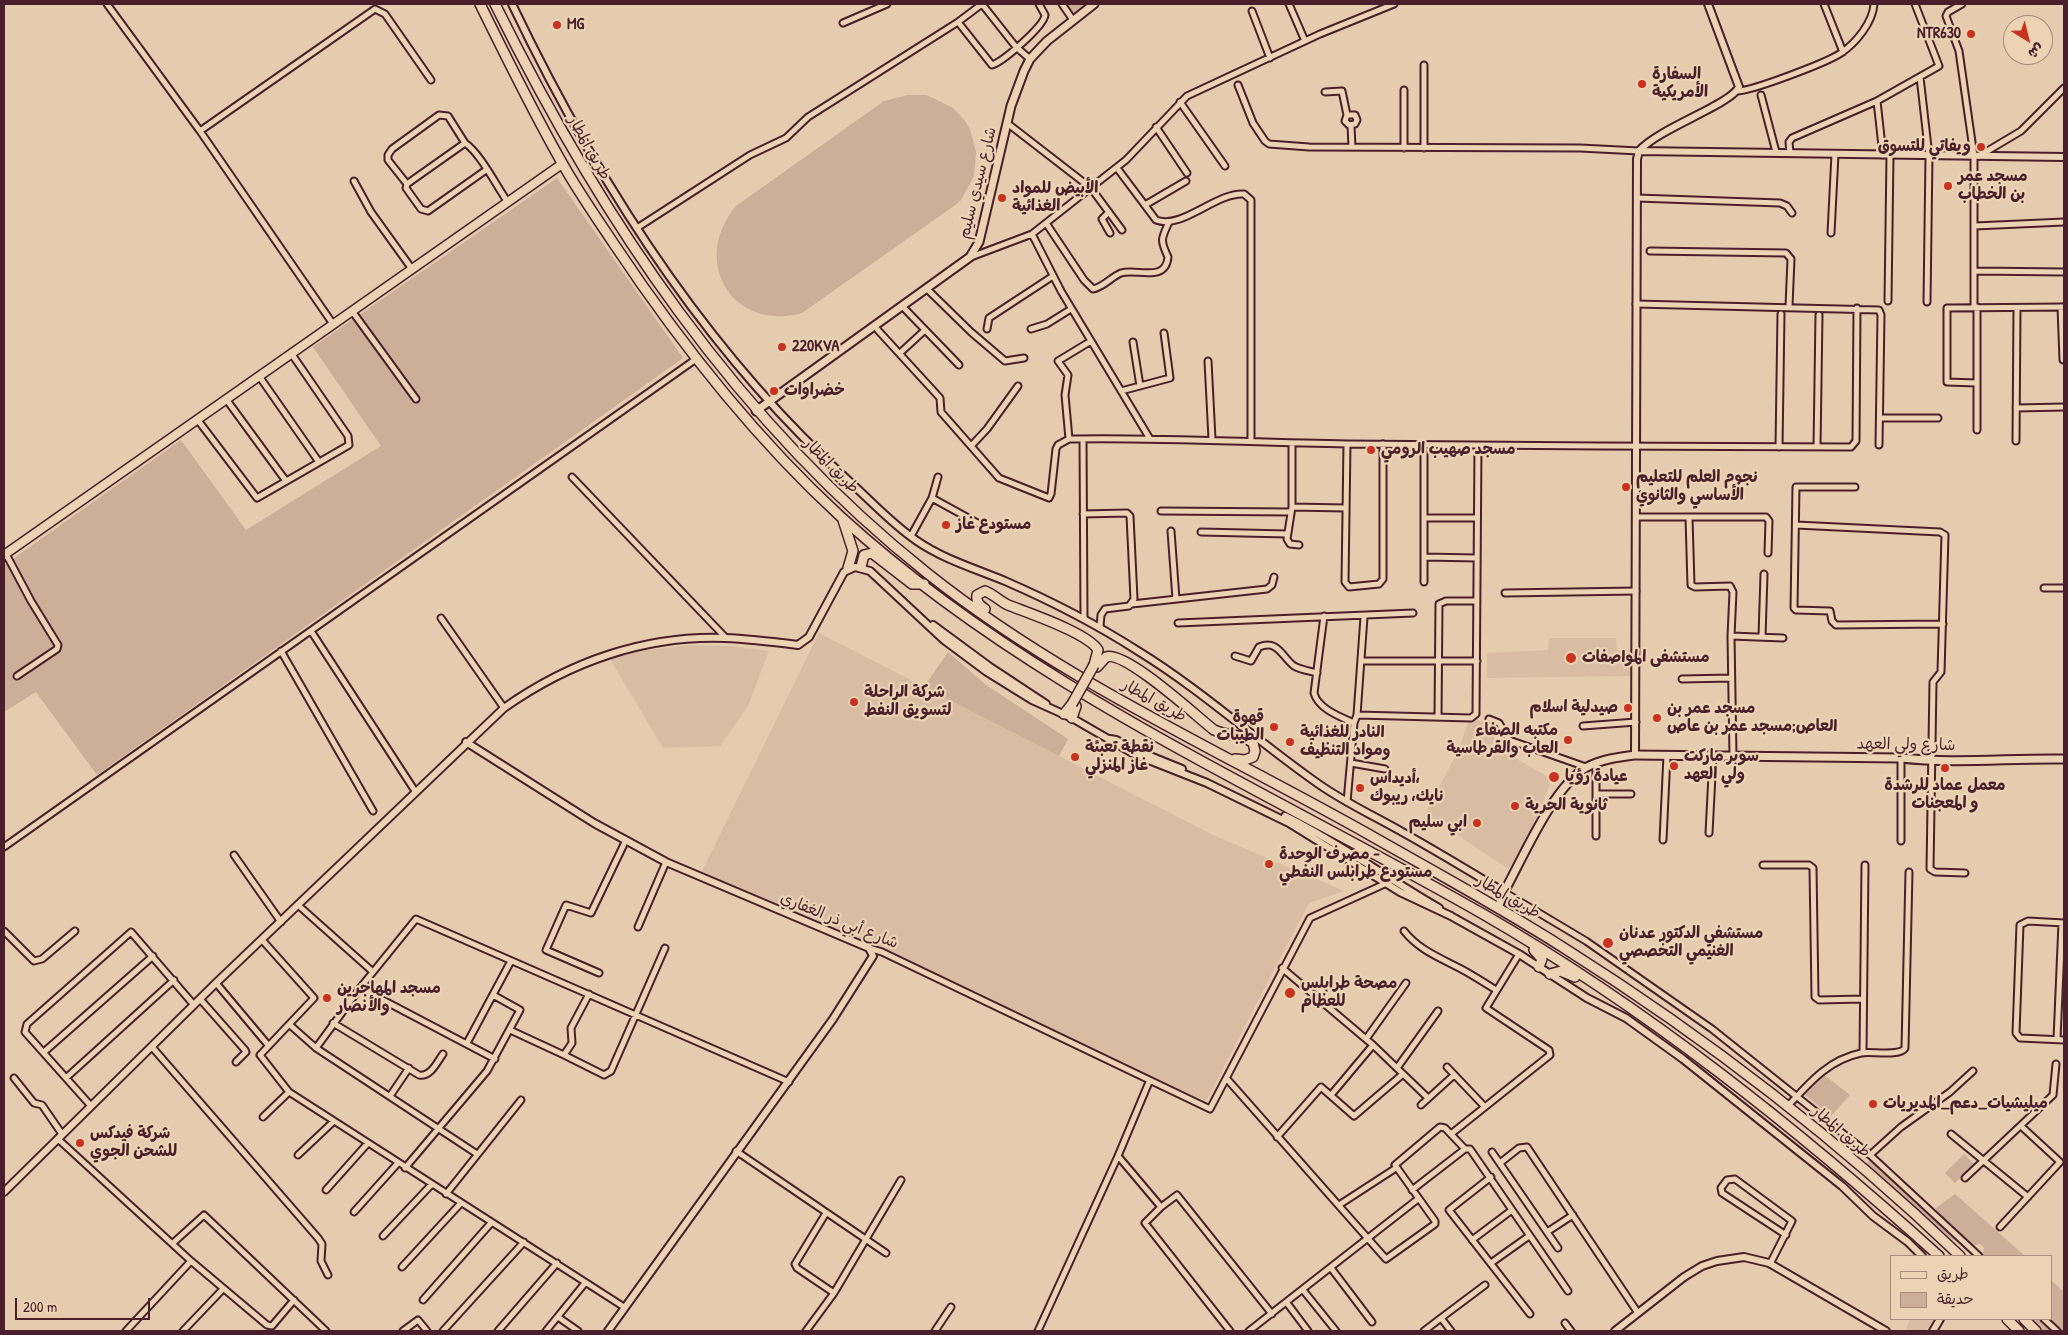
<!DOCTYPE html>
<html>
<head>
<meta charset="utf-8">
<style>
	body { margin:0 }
	#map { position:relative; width:2068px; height:1335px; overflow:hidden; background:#e5ccae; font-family:"Patrick Hand","Playpen Sans Arabic",sans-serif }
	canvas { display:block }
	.frame { position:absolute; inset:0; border:5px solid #4a1f2b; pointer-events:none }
	.legend { position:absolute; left:1890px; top:1255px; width:162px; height:65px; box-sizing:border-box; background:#ebd3b3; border:1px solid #ab8b7d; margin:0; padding:6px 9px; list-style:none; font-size:15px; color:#4a1f2b }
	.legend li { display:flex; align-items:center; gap:10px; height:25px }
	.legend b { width:25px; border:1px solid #ab8b7d }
	.north { position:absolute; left:2003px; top:15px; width:50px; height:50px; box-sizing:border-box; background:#ebd3b3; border:1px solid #ab8b7d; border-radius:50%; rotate:144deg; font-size:14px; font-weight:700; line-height:20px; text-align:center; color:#4a1f2b }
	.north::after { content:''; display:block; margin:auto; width:18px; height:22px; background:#c8321e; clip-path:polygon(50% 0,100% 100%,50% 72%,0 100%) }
	.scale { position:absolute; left:15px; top:1298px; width:135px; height:22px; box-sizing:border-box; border:2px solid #4a1f2b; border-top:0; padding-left:6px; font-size:15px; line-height:18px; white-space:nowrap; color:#4a1f2b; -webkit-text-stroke:4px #ebd3b3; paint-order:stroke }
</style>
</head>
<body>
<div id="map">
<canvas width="2068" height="1335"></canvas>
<div class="frame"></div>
<ul class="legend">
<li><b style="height:6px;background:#ebd3b3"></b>طريق</li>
<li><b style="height:14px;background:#cbaf98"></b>حديقة</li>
</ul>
<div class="north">ش</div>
<div class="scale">200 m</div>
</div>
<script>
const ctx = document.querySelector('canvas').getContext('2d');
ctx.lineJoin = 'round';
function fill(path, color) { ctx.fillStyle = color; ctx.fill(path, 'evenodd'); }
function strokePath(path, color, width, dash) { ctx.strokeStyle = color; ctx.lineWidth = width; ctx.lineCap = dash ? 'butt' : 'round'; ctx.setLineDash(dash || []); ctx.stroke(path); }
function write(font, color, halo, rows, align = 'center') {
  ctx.font = font + ' "Patrick Hand","Playpen Sans Arabic",sans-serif'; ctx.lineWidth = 4.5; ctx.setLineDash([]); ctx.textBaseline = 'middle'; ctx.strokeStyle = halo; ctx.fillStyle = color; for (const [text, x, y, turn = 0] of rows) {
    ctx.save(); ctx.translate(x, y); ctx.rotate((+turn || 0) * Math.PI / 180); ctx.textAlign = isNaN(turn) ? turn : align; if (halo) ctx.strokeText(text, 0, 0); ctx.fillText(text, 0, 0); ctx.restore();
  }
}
fill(new Path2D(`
	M819,633L1211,834L1344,891L1309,903L1206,1101L701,873Z
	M1549,638H1616L1617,650H1632V676L1487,678V653L1548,650Z
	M691,645L730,646L769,651L748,706L720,746L663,748L610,659L638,651Z
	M1469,719L1497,724L1491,751L1504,752L1552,779L1530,833L1509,869L1425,814L1459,749Z
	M1911,1319H1929L1932,1321L1926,1331H1910L1906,1328Z`), '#d8bda3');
fill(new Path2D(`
	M1066,4H1085L1072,14Z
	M908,95H926L935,99L953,108L965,121L970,129L976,152L974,176L961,200L954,206L802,313C732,332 690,261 736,206L884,101Z
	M557,178L683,358L97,775L36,692L4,712V565L181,440L246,530L381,446L313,347Z
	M948,652L986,685L1068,739L1059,756L924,687Z
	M1823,1074L1850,1095L1831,1116L1804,1094Z
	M1964,1154L1974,1164L1955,1183L1945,1173Z
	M1870,1161L1961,1243L1951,1239L1867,1165V1162Z
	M1955,1194L2025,1256H1982L1984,1248L1980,1244L1971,1246L1935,1211L1937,1207Z
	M2052,1281L2064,1292V1331H2060L2046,1319H2052Z
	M2032,1319H2040L2053,1331H2044Z`), '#cbaf98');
const minor = new Path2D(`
	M107,4L200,131L333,324
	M982,4L1016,47L1030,59
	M1062,4L1073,20
	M1289,4L1305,41
	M1824,4L1843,52
	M1962,4L1948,12L1946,16L1959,51L1974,156V307
	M1252,11L1270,58
	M958,22L992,65C1004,61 1044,26 1045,15L1039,4
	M843,23L887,4
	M1424,65V148
	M1920,77L1929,156L1927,302
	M1238,85L1253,123L1265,141L1269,144L1309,147L1580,148L1639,151
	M1736,91C1750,92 1828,62 1841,53C1856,43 1873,22 1874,4
	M1325,92L1342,91L1347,115L1345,121L1349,125L1355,124L1357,120L1355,115H1347
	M1761,95L1776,152
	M1877,101L1883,155
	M1180,102L1225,166
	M1007,123L1091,188L1122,230
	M1351,126L1352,147
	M1156,127L1187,173
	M200,131L375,9L385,14L431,80
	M1404,148V90
	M1790,153L1789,142L1792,138L1877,101L1939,66L1915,4
	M1979,156L2021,131L2064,88
	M1117,168L1156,220C1182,230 1216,192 1244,194L1251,200V441
	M486,170L428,211L421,209L406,188L407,184L414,179L465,143C480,153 496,185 507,201
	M354,181L371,212L412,269
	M407,184L388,160V155L392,149L439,115L448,116L465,143
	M1637,198L1780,203L1787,206L1792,213
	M1145,205L1186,181
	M1109,212L1102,219L1110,233
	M1046,223L1084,280L1093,289C1104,287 1111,277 1121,273C1136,268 1166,283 1168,257C1160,240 1161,239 1169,222
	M1975,226L2064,222
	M637,228L750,155L786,138L808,117L958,22L982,4
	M1831,233L1835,154
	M1032,234L1061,291L1150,439
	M1650,251L1786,253L1791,259L1789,306
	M971,257L1032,234L1126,160L1187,96L1320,34L1394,4
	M1975,271L2064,272
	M927,289L971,332L1005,361L1024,358
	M1888,301L1890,155
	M1636,304L1879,310L1881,315L1879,445
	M903,307L959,365
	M2061,307L2063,360
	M352,311L416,399
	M875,327L940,398L941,412L999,478L1049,498L1051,494L1056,449L1058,445L1069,439C1162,437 1255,443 1348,444C1516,446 1683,446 1851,447L1856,441L1857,308
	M987,329L989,318L1053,276
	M1031,329L1047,324L1071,309
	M1133,342L1140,386
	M900,353L925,330
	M1208,361L1212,439
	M259,376L319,462
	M1977,383L1947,382V308L2064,307
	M1121,391L1170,378L1164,333
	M226,399L286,481
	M2016,408L2064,407
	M1880,418H1938
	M197,419L257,498L349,445L348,436L291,353
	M1977,430V307
	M1069,439L1065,395L1068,375L1058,361L1091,341
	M1083,439L1084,619
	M2016,441L2017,308
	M1292,443V507L1287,539L1290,544L1299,545
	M1347,444L1345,582L1349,587L1379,584L1383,579V444
	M972,445L987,429L1018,386
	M1424,445V518H1477
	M1779,447L1781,314
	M1817,447L1819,315
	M572,477L726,638
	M1855,487H1796L1794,608L1796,610L1830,611L1832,621L1836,625L1943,624
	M932,498L981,525
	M1292,507L1345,508
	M1161,511L1291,512
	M1083,514L1127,513L1130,516L1134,599L1129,606L1105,609L1101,615L1100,627
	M1638,517H1766L1769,521L1768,553
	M1424,518V557L1477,558
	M1689,518L1691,585L1695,587L1730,586L1733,592L1731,636L1733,756
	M1796,525L1940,532L1945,535L1941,672L1933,682L1930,869L1935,872L1965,873
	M1171,531L1176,599
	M1201,532L1287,534
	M911,536L932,498L938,477
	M6,554L31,601L58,645L57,649L17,676
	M1424,557V582
	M2044,588H2064
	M1505,593L1636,591
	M1132,604L1267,589L1272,585L1274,577
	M1324,616L1314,693C1318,709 1341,717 1354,723
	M441,618L504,708
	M1178,623L1413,613
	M311,631L415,791
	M1731,636L1783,638
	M1762,637L1764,574
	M281,651L373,811
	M1235,656L1251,661L1259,647C1278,639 1282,657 1294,666C1301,670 1310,671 1317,673
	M1362,661H1477
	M1682,679L1731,678
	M1357,715L1471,718L1476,714L1478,446
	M1438,717L1439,604L1446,601H1477
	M1489,719L1499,723L1509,740L1586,767
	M1583,726L1636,722
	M1351,763L1385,769
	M1596,763V836
	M1596,794H1631
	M1347,802L1354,723L1357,715L1364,617
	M1709,833L1713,756
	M1663,840L1667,755
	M1901,841V758
	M4,847L696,359
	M234,855L281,922
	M1763,865H1809L1813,868L1815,997L1819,1000L1862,999
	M1504,892L1586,941L1712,1029L1870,1155L1979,1256
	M298,905L373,972
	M2064,923L2028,921L2020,925L2016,1033L2020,1038L2064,1040
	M638,927L666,862
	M4,931L34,961L42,959L75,931
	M1404,931C1420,951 1441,958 1463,970C1474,976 1485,983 1496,990
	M263,941L314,998L260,1055L289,1092L624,1307
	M869,948L882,952L1210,1109L1310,918L1389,882
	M1282,968L1373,1045L1428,1098
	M599,973L546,950L566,905L591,913L626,840
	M216,983L268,1045
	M360,988L495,1059
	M200,999L245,1050L246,1052L236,1062
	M333,1023L419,1075C431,1077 437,1062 443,1054
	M290,1025L316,1048L477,1154
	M510,1030L564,1055L572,1043L571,1028L589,994
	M1366,1039L1406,983
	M2057,1039L2062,923
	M467,1043L511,961
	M152,1047L318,1238L322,1244L321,1261L328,1275
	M316,1048L360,988L416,919L789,1082
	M44,1052L153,956
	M1863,1052L1865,865
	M564,1055L604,1075L611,1071L665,948
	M1447,1067L1485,1107
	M1397,1068L1438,1011
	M14,1078L34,1103L42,1105L62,1134
	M66,1078L174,980
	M1227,1079L1386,1259L1435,1224V1221L1395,1165L1440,1127L1445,1128L1465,1149H1470L1568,1291
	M1149,1082L1118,1156L1161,1207L1145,1223L1230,1331
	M1331,1095L1373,1045
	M390,1096L409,1068
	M1421,1105L1454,1075
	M91,1106L25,1032L27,1024L131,932L194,1005
	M1787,1107C1809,1083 1828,1060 1861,1053C1871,1051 1900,1057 1905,1048L1909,872
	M263,1117L289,1092
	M1451,1134L1550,1055L1549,1050L1486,1008L1519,954
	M1951,1134L2028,1197
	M1277,1137L1321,1087L1354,1116L1403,1074
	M58,1139L191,1261L267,1325L272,1326L294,1300
	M736,1151L886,1253
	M1492,1152L1558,1248
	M298,1155L334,1121
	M1870,1155L1901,1127L1950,1092L1973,1071
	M1500,1163L1519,1148L1527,1147L1638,1313
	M405,1168L487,1071L520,1010L493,995
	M1491,1177L1449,1210L1530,1314
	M1965,1178L2053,1095L2056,1064
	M326,1190L368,1143
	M1412,1190L1465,1149
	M446,1194L521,1100
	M1339,1205L1396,1168
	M1161,1207L1177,1195L1272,1314
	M354,1212L398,1163
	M826,1213L795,1264L797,1268L834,1293
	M2000,1227L2060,1162L2021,1126
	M1547,1232L1573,1215
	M383,1236L431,1185
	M1472,1240L1512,1210
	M173,1243L204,1215L326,1331
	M1491,1263L1529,1236
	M1770,1264L1792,1221L1735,1179L1727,1180L1721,1188L1722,1193L1786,1235
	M402,1267L461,1203
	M1331,1268L1372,1322
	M1303,1290L1336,1331
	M423,1300L491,1223
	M1287,1303L1308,1331
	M558,1317L578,1331
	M2044,1319L2057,1331
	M1565,1323L1571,1331
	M126,1331L191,1261
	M183,1331L223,1289
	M403,1331L418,1320L427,1331
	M443,1331L524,1242
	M498,1331L557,1263
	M546,1331L585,1283
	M806,1331L834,1293L901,1180
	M935,1331L951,1307
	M1038,1331L1118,1156
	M1249,1331L1418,1199
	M1424,1331L1441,1318
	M1451,1331L1441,1318L1485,1285`);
const tertiary = new Path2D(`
	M512,4C596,180 704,351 850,482C872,502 893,525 917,541C943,559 976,569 1005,581C1051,601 1096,624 1138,651C1203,691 1258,742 1320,785C1346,803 1376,817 1404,833C1438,852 1471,872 1504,892
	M1639,151C1659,128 1730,105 1739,87L1708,4
	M933,625L990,667L1046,704
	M1110,739L1116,740L1131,748
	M466,742L594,823L666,862L869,948L873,956L833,1019L608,1331
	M1140,752L1182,769
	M1635,755L1637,159L1639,151L2064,157
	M1285,816C1338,842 1387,878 1439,908
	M1449,915L1519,954L1587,998L1626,1018L1683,1059L1842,1186L1873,1216L1908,1242L1922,1256
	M4,1192L216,983L504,708C569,662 645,635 725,638C749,639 774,642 798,645L809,637L844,572L855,567L870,571L944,640L987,672L1032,700L1072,718L1136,755L1207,783L1289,823L1400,892L1451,916
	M1615,1331L1684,1277L1702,1266L1717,1261L1744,1257L1769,1263L1886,1331
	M1933,1331L1940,1319`);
const secondary = new Path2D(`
	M756,411L970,257L979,242L1011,106L1024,71L1030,59L1047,41L1094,4
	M1498,908L1504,892C1523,858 1553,786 1587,767C1602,759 1619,757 1635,755L1901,758C1955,764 2010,758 2064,759`);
const primary = new Path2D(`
	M4,555L562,164`);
const trunk = new Path2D(`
	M480,4C506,57 532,110 561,161C577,190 596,217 614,244C680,343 753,436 840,516C1028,688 1265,789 1483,914C1648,1009 1799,1130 1939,1256
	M495,4C601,219 737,422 927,573C1061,680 1219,750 1368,834C1433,871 1500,907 1564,948C1705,1037 1840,1141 1960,1256
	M843,520L853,551L848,568
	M861,567L864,555L872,553L912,584H924
	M985,609C979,605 976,602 977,595L985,591C993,594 1000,601 1008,605C1028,613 1088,633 1098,650L1094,665
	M1097,667L1106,657C1125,650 1196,716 1214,730C1227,736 1243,734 1253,743L1255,751L1253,757L1245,760L1235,759
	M1064,714L1072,704
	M1072,718L1076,706
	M1534,950L1542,959L1539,967
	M1550,974L1561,971L1575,977
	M2007,1319L2019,1331
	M2024,1319L2036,1331`);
strokePath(minor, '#4a1f2b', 9);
strokePath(tertiary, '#4a1f2b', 10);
strokePath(secondary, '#4a1f2b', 11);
strokePath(primary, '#4a1f2b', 11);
strokePath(trunk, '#4a1f2b', 12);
strokePath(minor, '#ebd3b3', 5);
strokePath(tertiary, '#ebd3b3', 6);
strokePath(secondary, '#ebd3b3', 7);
strokePath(primary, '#ebd3b3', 8);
strokePath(trunk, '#ebd3b3', 9);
const trunkBridge = new Path2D(`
	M1072,704L1094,665`);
strokePath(trunkBridge, '#4a1f2b', 12, []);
strokePath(trunkBridge, '#ebd3b3', 9);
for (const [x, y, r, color] of [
	[557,25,5,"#c8321e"],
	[1971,34,5,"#c8321e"],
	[1642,84,5,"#c8321e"],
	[1981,147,5,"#c8321e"],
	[1948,186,5,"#c8321e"],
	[1002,198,5,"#c8321e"],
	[782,347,5,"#c8321e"],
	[774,391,5,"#c8321e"],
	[1371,450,5,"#c8321e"],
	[1626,487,5,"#c8321e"],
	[946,525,5,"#c8321e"],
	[1571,658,6,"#c8321e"],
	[854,702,5,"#c8321e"],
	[1628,708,5,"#c8321e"],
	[1657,718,5,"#c8321e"],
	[1274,727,5,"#c8321e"],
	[1568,740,5,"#c8321e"],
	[1290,742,5,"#c8321e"],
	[1075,757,5,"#c8321e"],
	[1674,766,5,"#c8321e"],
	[1945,768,5,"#c8321e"],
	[1554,777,6,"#c8321e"],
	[1360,788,5,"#c8321e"],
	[1515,806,5,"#c8321e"],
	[1477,823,5,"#c8321e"],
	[1269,864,5,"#c8321e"],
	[1608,943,6,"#c8321e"],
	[1290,993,6,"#c8321e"],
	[327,998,5,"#c8321e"],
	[1873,1104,5,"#c8321e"],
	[80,1143,5,"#c8321e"]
]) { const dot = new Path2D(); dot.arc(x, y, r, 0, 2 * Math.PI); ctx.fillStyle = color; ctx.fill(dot); strokePath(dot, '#ebd3b3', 2); }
write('bold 16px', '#4a1f2b', '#ebd3b3', [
	["MG",567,25],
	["NTR630",1961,34,"right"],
	["السفارة",1652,75],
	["الأمريكية",1652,93],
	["ويفاتي للتسوق",1971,147,"right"],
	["مسجد عمر",1958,177],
	["بن الخطاب",1958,195],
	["الأبيض للمواد",1012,189],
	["الغذائية",1012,207],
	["220KVA",792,347],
	["خضراوات",784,391],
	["مسجد صهيب الرومي",1381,450],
	["نجوم العلم للتعليم",1636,478],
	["الأساسي والثانوي",1636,496],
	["مستودع غاز",956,525],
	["مستشفى المواصفات",1582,658],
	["شركة الراحلة",864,693],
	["لتسويق النفط",864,711],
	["صيدلية اسلام",1618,708,"right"],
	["مسجد عمر بن",1667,709],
	["العاص;مسجد عمر بن عاص",1667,727],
	["قهوة",1264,718,"right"],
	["الطيبات",1264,736,"right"],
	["مكتبه الصفاء",1558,731,"right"],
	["العاب والقرطاسية",1558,749,"right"],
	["النادر للغذائية",1300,733],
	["ومواد التنظيف",1300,751],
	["نقطة تعبئة",1085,748],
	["غاز المنزلي",1085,766],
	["سوبر ماركت",1684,757],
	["ولي العهد",1684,775],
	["عيادة رؤيا",1565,777],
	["أديداس،",1370,779],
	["نايك، ريبوك",1370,797],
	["معمل عماد للرشدة",1945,786,"center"],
	["و المعجنات",1945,804,"center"],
	["ثانوية الحرية",1525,806],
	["ابي سليم",1467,823,"right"],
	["مصرف الوحدة -",1279,855],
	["مستودع طرابلس النفطي",1279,873],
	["مستشفي الدكتور عدنان",1619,934],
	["الغنيمي التخصصي",1619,952],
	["مصحة طرابلس",1301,984],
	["للعظام",1301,1002],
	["مسجد المهاجرين",337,989],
	["والأنصار",337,1007],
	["ميليشيات_دعم_المديريات",1883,1104],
	["شركة فيدكس",90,1134],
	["للشحن الجوي",90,1152]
], 'left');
write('16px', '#4a1f2b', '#ebd3b3', [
	["طريق المطار",589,148,61],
	["شارع سيدي سليم",978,183,-76],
	["طريق المطار",831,466,45],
	["طريق المطار",1154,701,29],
	["شارع ولي العهد",1906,745,1],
	["طريق المطار",1508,897,30],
	["شارع أبي ذر الغفاري",839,921,22],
	["طريق المطار",1841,1132,40]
]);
</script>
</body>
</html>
